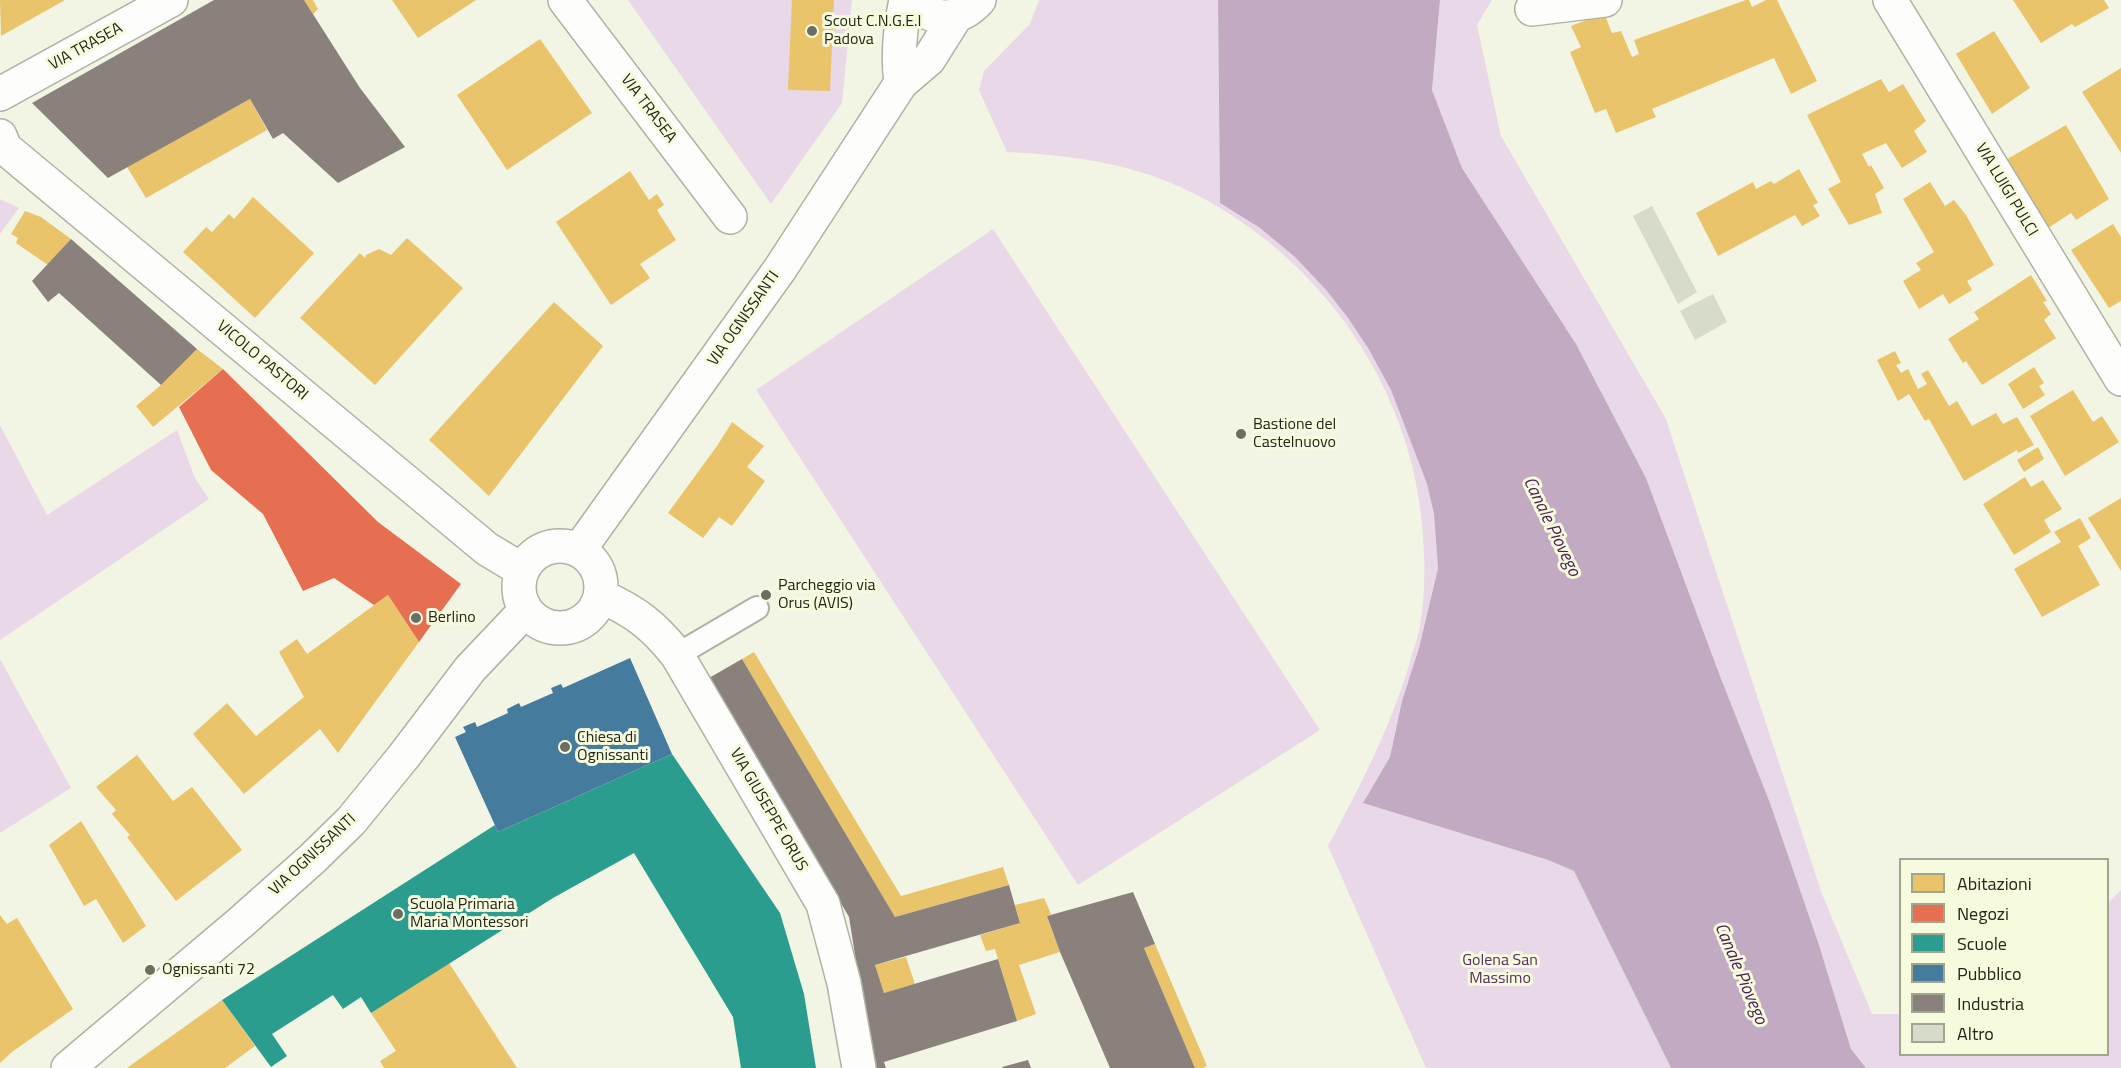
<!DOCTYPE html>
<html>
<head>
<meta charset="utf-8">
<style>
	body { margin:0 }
	#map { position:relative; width:2121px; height:1068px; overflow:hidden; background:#f2f5e4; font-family:"Titillium Web",sans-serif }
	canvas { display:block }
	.legend { position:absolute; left:1899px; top:858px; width:210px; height:198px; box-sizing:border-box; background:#f6fbde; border:2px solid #a2a590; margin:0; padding:8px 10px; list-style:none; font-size:18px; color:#23251a }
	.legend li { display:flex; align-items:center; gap:12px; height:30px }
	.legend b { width:30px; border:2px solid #a2a590 }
</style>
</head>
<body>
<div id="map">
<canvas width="2121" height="1068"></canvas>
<ul class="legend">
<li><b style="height:16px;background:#e9c46a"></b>Abitazioni</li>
<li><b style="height:16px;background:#e76f51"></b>Negozi</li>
<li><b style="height:16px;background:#2a9d8f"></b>Scuole</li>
<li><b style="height:16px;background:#457b9d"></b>Pubblico</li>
<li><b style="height:16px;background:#8a817c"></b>Industria</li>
<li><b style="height:16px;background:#d7dbca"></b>Altro</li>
</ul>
</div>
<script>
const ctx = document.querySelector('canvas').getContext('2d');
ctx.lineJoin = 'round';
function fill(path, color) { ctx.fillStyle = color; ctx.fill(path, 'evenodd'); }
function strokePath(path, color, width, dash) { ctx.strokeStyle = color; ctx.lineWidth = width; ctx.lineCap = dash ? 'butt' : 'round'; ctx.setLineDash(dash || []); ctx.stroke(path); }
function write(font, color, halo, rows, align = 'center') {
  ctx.font = font + ' "Titillium Web",sans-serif'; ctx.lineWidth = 6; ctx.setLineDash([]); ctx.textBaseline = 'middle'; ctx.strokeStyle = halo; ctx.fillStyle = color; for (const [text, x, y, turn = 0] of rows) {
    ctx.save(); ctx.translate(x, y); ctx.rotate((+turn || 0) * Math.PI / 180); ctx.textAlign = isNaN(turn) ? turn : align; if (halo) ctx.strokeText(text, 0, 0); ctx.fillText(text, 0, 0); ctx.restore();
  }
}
fill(new Path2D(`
	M628,0H852L842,103L771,204Z
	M1039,0H1218L1220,203L1260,228L1295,257L1327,291L1348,318L1368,348L1391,390L1427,484L1434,514L1438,567L1419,648L1402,701L1390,757L1364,803L1548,860L1574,871L1671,1068H1426L1328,846C1360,787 1391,726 1410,662C1413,650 1418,638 1420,625C1424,602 1425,577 1424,554C1421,396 1322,252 1180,187C1126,162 1066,155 1007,152L979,90L984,71L1030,24Z
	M1440,0H1492L1477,25L1501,136L1666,419L1822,894L1872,1014H1900V1054H2108V903L2121,890V1068H1866L1851,1049L1818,942L1770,803L1720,676L1646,478L1576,344L1462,168L1432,90Z
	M0,199L19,208L0,234Z
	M993,229L1320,730L1078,885L756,390Z
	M0,425L47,515L177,430L195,478L209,499L0,640Z
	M0,659L71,788L0,833Z`), '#e9d8e7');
fill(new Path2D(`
	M1218,0H1440L1432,90L1462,168L1576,344L1646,478L1720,676L1770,803L1818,942L1851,1049L1866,1068H1671L1574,871L1548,860L1363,803L1390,757L1402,701L1419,648L1438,568L1434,514L1427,484L1391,390L1368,348L1348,318L1327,291L1295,257L1260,228L1220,203Z`), '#c1aac2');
fill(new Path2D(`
	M0,0H65L1,36Z
	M304,0H313L318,9L313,14Z
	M392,0H476L418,38Z
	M792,0H834L830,91L788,90Z
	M1746,0H1749L1752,7L1766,0H1777L1817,81L1791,94L1774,58L1652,109L1656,117L1616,133L1606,109L1595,113L1570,52L1581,47L1571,26L1604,13L1612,33L1621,31L1632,57L1639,54L1634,40Z
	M2013,0H2104L2109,8L2075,27L2072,24L2041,43Z
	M1994,31L2030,88L1992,114L1956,54Z
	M540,39L592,113L507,170L457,95Z
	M2121,68V153L2082,92Z
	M1881,79L1889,92L1903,84L1926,121L1914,131L1927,152L1902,168L1886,143L1862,154L1869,167L1871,165L1884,188L1875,194L1882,213L1849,225L1828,189L1841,182L1807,115Z
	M250,99L267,130L146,198L127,167Z
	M2066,125L2109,199L2076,220L2071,213L2045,230L2004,161Z
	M1799,169L1818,203L1813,205L1820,216L1802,226L1795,215L1718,256L1696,213L1753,182L1756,189L1771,181L1774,184Z
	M630,171L649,200L657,194L664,205L657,210L676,240L640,264L650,278L611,305L556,222Z
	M1930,182L1945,206L1954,200L1966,215L1994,265L1967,281L1972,290L1949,304L1943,294L1919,309L1903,281L1921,270L1916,263L1934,252L1903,199Z
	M253,197L314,253L255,318L183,252L206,227L212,232L229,214L234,219Z
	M25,211L41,217L71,239L48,265L16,243L18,238L11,234Z
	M2113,224L2121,237V301L2109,308L2071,250Z
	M407,238L463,288L375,385L300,318L360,253L365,258L366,255L379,249L391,255Z
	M2031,275L2047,301L2043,302L2051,314L2044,320L2056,338L1982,385L1966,361L1963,363L1948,339L1979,319L1974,312Z
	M554,302L603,346L489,496L429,440Z
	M197,349L223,369L153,427L136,406L161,385Z
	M1895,351L1901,363L1896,365L1901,373L1908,369L1918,389L1927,384L1921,374L1928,370L1949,406L1957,401L1972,426L1996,413L2003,424L2017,417L2034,445L2018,453L2017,450L1964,481L1929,419L1925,421L1909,394L1898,401L1877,360Z
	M2034,367L2044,383L2039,386L2045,395L2023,409L2008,384Z
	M2073,390L2093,422L2102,416L2119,442L2065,476L2030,416Z
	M732,422L764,446L747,467L765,481L732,526L719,517L703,538L668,513L717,446Z
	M2038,447L2044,459L2024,472L2017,460Z
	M2025,477L2031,487L2043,480L2062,509L2044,520L2051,532L2014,555L1983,504Z
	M2121,498V571L2088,518Z
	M2080,518L2091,538L2078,546L2100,585L2042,617L2014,569L2061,542L2054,532Z
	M388,595L419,642L338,753L320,729L244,794L193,734L227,703L256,736L304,697L279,652L297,639L307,654Z
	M754,652L901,896L1003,867L1009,885L895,917L742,659Z
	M137,755L173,801L192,787L242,850L176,901L127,837L130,835L112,814L116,810L96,787Z
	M81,821L146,926L123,943L96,899L84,906L49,845Z
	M1044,898L1051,914L1047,916L1060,952L1019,965L1036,1014L1017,1021L995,949L986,951L980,935L1020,923L1015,905Z
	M0,915L7,924L17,918L73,1009L12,1052L0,1063Z
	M1155,944L1207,1066L1203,1068H1195L1144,948Z
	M906,957L915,984L884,993L875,965Z
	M449,963L517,1068H384L380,1061L396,1051L371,1013Z
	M222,1000L255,1046L225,1068H127Z`), '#e9c46a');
fill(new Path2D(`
	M223,369L378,522L461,584L419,642L388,595L374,605L334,578L303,591L263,514L211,470L179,407Z`), '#e76f51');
fill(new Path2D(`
	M672,754L780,913L804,994L816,1068H741L733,1017L634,853L553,898L371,1013L361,997L343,1009L333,995L272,1034L287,1056L271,1067L222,1000L495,825L498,832Z`), '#2a9d8f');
fill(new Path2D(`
	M630,658L672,754L498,832L455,737L466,732L463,727L475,722L477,727L508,713L507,709L519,703L521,707L553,693L551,688L561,684L563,688Z`), '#457b9d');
fill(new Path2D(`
	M214,0H304L360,88L405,147L338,183L283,133L273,139L250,99L108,178L32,103Z
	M71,239L197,349L161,385L59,293L48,302L32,281Z
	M742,659L895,917L1009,885L1020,923L875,965L884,993L998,959L1017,1021L884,1062L886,1068H873L849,917L709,678Z
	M1133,892L1155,944L1144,948L1195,1068H1110L1060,952L1047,916Z
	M1028,1060L1031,1068H1003L1002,1067Z`), '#8a817c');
fill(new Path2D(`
	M1652,206L1697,292L1678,304L1633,216Z
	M1713,294L1727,322L1695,340L1680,311Z`), '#d7dbca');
const service = new Path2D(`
	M677,655L757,608`);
const minor = new Path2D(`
	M565,0L730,217
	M914,0C932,24 960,21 979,0
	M1890,0L2121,379
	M1532,9L1605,0
	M901,83C897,54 900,28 906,0
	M0,94L171,0
	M0,136L5,148L487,549L522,570
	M519 587a41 41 0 1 1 82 0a41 41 0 1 1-82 0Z
	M579,550L780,269L901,83L929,59L956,16
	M601,596C636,612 653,625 677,655L823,904L844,983L859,1068
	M68,1068L240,923L312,859L351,821L404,756L470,669L525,611`);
strokePath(service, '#afb1a4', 26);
strokePath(minor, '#afb1a4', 36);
strokePath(service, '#fdfefb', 22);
strokePath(minor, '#fdfefb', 33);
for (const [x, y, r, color] of [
	[812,31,6,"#6b6e61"],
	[1241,434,6,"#6b6e61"],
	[766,595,6,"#6b6e61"],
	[416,618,6,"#6b6e61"],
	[565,747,6,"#6b6e61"],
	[398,914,6,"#6b6e61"],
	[150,970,6,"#6b6e61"]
]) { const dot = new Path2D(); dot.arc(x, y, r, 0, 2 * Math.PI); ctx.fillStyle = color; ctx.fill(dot); strokePath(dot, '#f6fbde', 2); }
write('16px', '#23251a', '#f6fbde', [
	["Scout C.N.G.E.I",824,22],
	["Padova",824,40],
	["Bastione del",1253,425],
	["Castelnuovo",1253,443],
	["Parcheggio via",778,586],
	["Orus (AVIS)",778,604],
	["Berlino",428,618],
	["Chiesa di",577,738],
	["Ognissanti",577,756],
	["Scuola Primaria",410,905],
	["Maria Montessori",410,923],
	["Ognissanti 72",162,970]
], 'left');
write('16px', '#23251a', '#f6fbde', [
	["VIA TRASEA",86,47,-29],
	["VIA TRASEA",648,109,53],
	["VIA LUIGI PULCI",2006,190,59],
	["VIA OGNISSANTI",744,319,-55],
	["VICOLO PASTORI",262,361,40],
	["VIA GIUSEPPE ORUS",768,810,60],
	["VIA OGNISSANTI",313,855,-43]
]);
write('16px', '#582d62', '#f6fbde', [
	["Golena San",1500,961],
	["Massimo",1500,979]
]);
write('italic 18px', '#4b2155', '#f6fbde', [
	["Canale Piovego",1551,527,64],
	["Canale Piovego",1740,974,67]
]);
</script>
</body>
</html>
